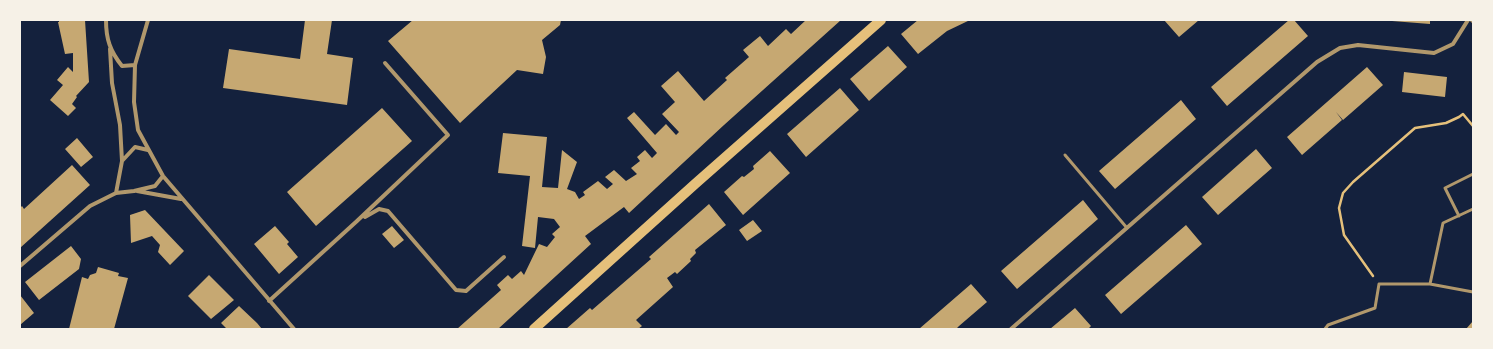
<!DOCTYPE html>
<html>
<head>
<meta charset="utf-8">
<style>
	body { margin:0 }
	#map { position:relative; width:1493px; height:349px; overflow:hidden; background:#14213d; font-family:Jost,sans-serif }
	canvas { display:block }
	.frame { position:absolute; inset:0; border:21px solid #f6f1e7; pointer-events:none }
</style>
</head>
<body>
<div id="map">
<canvas width="1493" height="349"></canvas>
<div class="frame"></div>
</div>
<script>
const ctx = document.querySelector('canvas').getContext('2d');
ctx.lineJoin = 'round';
function fill(path, color) { ctx.fillStyle = color; ctx.fill(path, 'evenodd'); }
function strokePath(path, color, width, dash) { ctx.strokeStyle = color; ctx.lineWidth = width; ctx.lineCap = dash ? 'butt' : 'round'; ctx.setLineDash(dash || []); ctx.stroke(path); }
fill(new Path2D(`
	M59,20H85L89,82L76,96L77,97L72,104L76,108L68,116L50,100L63,85L57,80L68,67L73,72V53L65,54L58,22H59Z
	M305,20H332L327,54L353,58L347,105L223,88L229,49L300,59Z
	M413,20H561L560,25L542,40L546,57L543,74L517,70L460,123L388,41Z
	M806,20H841L724,125L629,213L624,207L585,236L591,244L498,329H457L501,290L497,285L508,275L512,279L521,271L524,275L539,244L547,247L555,237L552,234L560,227L554,219L538,217L535,248L522,246L530,176L498,173L503,133L547,137L542,187L558,188L562,150L577,162L567,189L575,192L579,199L585,195L583,192L598,181L607,189L613,184L605,177L614,170L626,181L637,174L631,168L640,161L637,157L645,150L652,158L657,153L627,118L634,112L655,135L666,124L676,135L679,132L662,114L675,102L661,86L678,71L704,101L727,80L725,78L749,57L743,50L760,36L768,46L786,29L791,34Z
	M918,20H970L947,31L918,54L901,34Z
	M1164,20H1199L1179,37Z
	M1289,20H1294L1308,36L1227,106L1211,87Z
	M1392,20H1430V24L1392,21Z
	M888,46L907,67L869,101L850,79Z
	M1367,67L1383,85L1343,120L1336,112L1342,120L1302,155L1287,137Z
	M1404,72L1447,77L1445,97L1402,92Z
	M840,88L859,110L806,157L787,134Z
	M1181,100L1196,119L1115,189L1099,171Z
	M382,108L412,141L316,226L287,192Z
	M77,138L93,157L81,167L65,149Z
	M1256,149L1272,168L1218,215L1202,197Z
	M770,151L790,173L743,215L724,192L742,176L744,177L754,169L753,166Z
	M72,165L90,185L20,248V208L22,206L24,209Z
	M1083,200L1098,219L1017,289L1001,271Z
	M709,204L726,225L695,250L696,253L690,259L691,261L677,274L675,272L667,278L673,287L636,320L642,326L638,329H566L590,308L592,310L651,259L649,257Z
	M145,210L184,251L170,265L158,252L160,245L152,236L131,243L130,215Z
	M753,220L762,231L747,241L739,230Z
	M1186,225L1202,244L1121,314L1105,295Z
	M275,226L289,242L287,244L298,257L279,274L254,244Z
	M392,226L404,240L394,248L382,234Z
	M71,246L81,259L79,269L39,300L25,282Z
	M98,267L119,273L118,276L128,278L114,329H69L82,277L88,279L90,275L96,273Z
	M209,275L234,300L211,319L188,296Z
	M971,284L987,302L959,326L956,329H919Z
	M20,295L34,313L20,325Z
	M239,306L257,323L262,329H227L221,323Z
	M1075,308L1091,326L1088,329H1050Z
	M1473,321V329H1466Z`), '#c6a872');
strokePath(new Path2D(`
	M1373,276L1344,235L1339,208L1343,193L1353,182L1415,128L1446,123L1459,117L1463,114L1473,126`), '#e5c07b', 2.5);
strokePath(new Path2D(`
	M1471,20L1473,22
	M1065,155L1127,228
	M1473,209L1443,223L1430,284L1473,292
	M1459,216L1445,188L1473,174
	M1325,329L1328,325L1375,308L1379,284H1430`), '#b1986c', 3);
strokePath(new Path2D(`
	M106,20C106,39 110,51 122,66L135,65
	M148,20L135,65L134,102L138,130L163,176L294,329
	M110,49L112,83L120,125L122,161L116,193
	M122,161L135,147L148,150
	M137,191L181,199
	M365,217L379,209L388,211L456,290L466,291L504,257
	M20,266L90,206L116,193L134,191L155,186L163,176
	M269,301L357,221L448,135L385,63
	M1011,329L1317,62L1340,48L1358,45L1434,53L1453,44L1468,20`), '#b1986c', 4);
strokePath(new Path2D(`
	M534,329L695,184L881,20`), '#e5c07b', 10);
</script>
</body>
</html>
